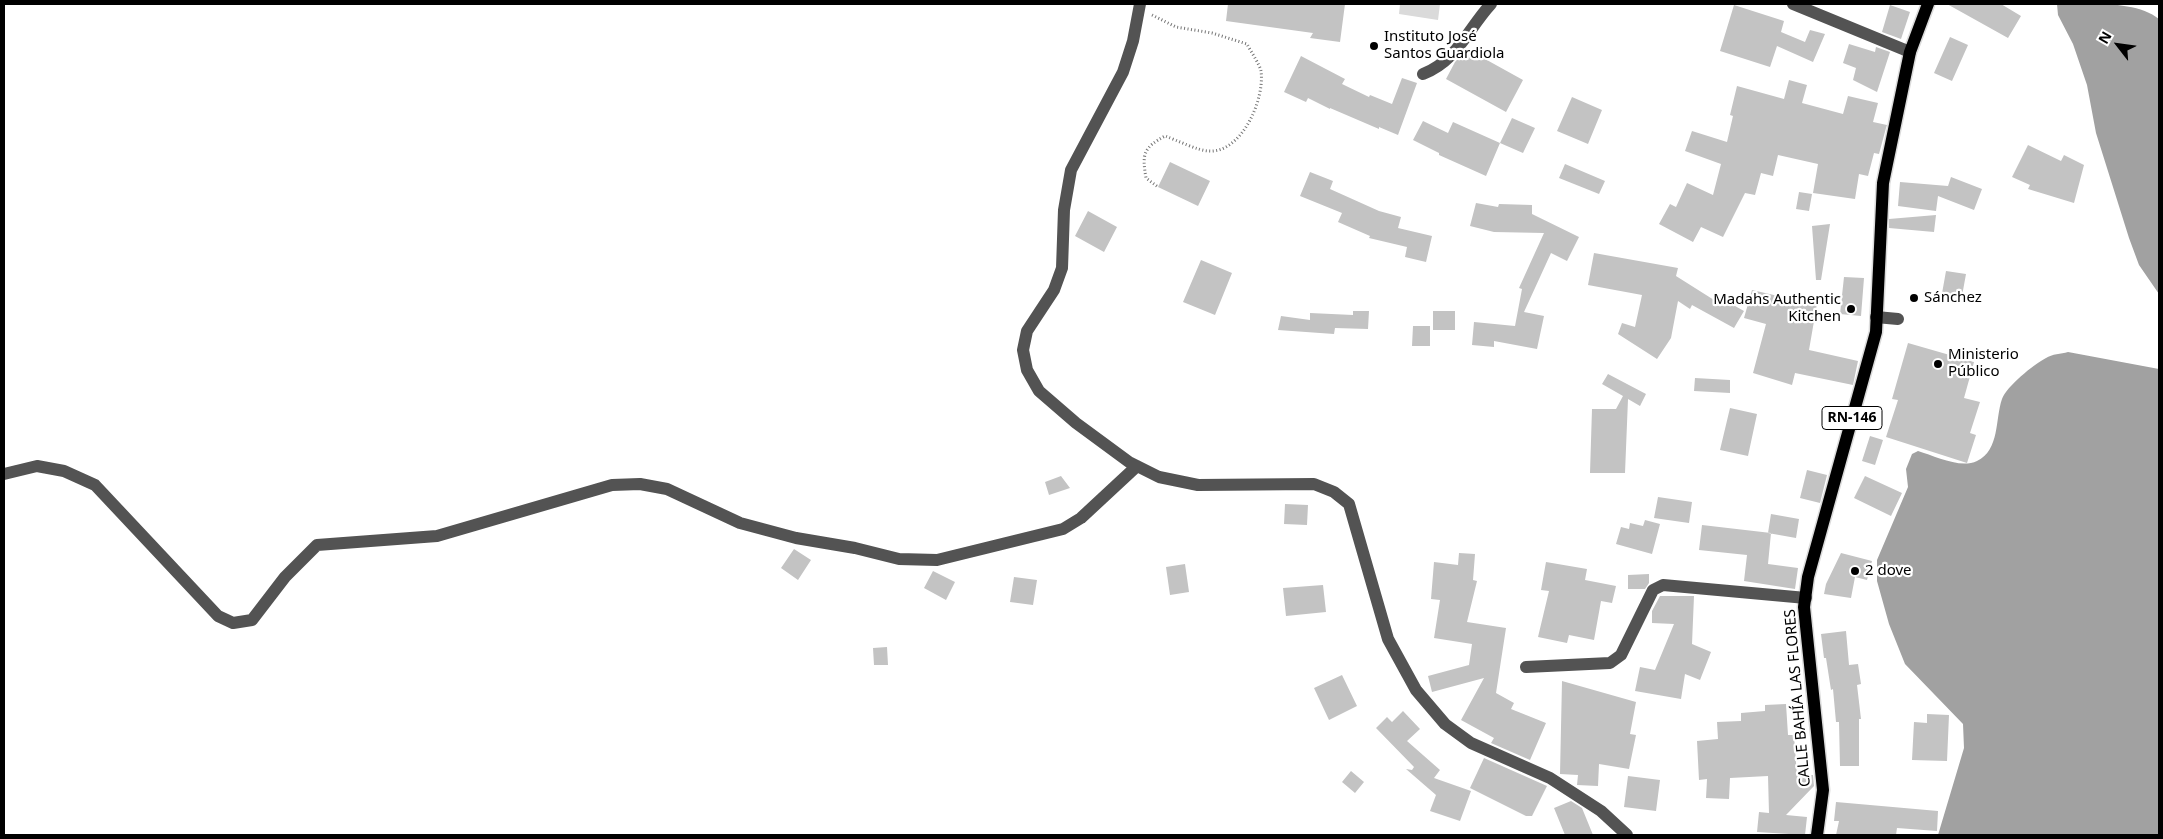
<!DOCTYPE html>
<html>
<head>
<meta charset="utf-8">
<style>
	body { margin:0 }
	#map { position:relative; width:2163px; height:839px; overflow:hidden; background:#fff; font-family:"Noto Sans",sans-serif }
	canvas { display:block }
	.frame { position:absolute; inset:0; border:5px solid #000; pointer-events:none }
	.north { position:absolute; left:2093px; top:20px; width:50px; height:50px; -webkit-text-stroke:4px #fff; paint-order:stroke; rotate:300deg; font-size:14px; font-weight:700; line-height:20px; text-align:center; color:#000 }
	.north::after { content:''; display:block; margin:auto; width:18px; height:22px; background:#000; clip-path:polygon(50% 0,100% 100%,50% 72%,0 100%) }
</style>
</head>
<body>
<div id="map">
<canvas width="2163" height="839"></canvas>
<div class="frame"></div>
<div class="north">N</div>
</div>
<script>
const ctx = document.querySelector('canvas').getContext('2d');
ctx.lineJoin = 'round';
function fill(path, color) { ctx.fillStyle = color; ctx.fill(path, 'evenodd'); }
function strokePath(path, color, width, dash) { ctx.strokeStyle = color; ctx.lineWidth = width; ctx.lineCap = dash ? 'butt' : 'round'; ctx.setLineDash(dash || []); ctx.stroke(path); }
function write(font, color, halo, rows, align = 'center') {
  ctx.font = font + ' "Noto Sans",sans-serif'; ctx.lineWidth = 4.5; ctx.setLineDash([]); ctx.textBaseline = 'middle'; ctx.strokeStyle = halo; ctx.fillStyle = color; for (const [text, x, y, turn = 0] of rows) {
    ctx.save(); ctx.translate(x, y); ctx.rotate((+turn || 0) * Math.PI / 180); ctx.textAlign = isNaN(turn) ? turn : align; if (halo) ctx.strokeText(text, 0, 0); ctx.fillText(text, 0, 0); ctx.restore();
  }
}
fill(new Path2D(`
	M1400,4H1440L1438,20L1399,14Z`), '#dadada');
fill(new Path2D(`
	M2057,4C2088,4 2136,0 2159,19V294L2139,265L2129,238L2096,133L2087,85L2073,44L2058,15Z
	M2068,352L2159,369V835H1938L1964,748L1963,724L1905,664L1889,624L1877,581V560L1908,487L1906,469L1912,454L1918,451C1935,456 1960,469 1977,461C2000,450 1995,419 2002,399C2007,386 2033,365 2046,358C2052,354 2061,354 2068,352Z`), '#a1a1a1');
fill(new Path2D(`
	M1228,4H1345L1340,42L1310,38L1313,33L1226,21Z
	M1947,4H2001L2021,16L2008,38Z
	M1734,5L1784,21L1781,32L1805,42L1810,30L1825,34L1813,62L1777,46L1770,67L1720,51Z
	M1890,5L1910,12L1901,39L1882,32Z
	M1950,37L1968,45L1952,81L1934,73Z
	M1849,44L1875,52L1876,47L1890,52L1877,92L1853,80L1856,68L1843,63Z
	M1467,49L1523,80L1506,112L1446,79L1455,62Z
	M1301,56L1345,79L1342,84L1369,97L1370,95L1392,104L1402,78L1417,83L1398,135L1379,127V129L1330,108V109L1308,98L1306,102L1284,92Z
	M1789,80L1807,85L1802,103L1843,114L1848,96L1878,103L1873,122L1887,125L1886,128L1879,154L1874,153L1868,176L1859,174L1855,199L1813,193L1818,164L1778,155L1773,176L1761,173L1755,195L1745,193L1723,237L1701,227L1693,242L1659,224L1670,204L1676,207L1687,183L1713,195L1721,164L1685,151L1692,131L1727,142L1733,116L1730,115L1737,86L1784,99Z
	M1572,97L1602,110L1588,144L1557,131Z
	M1512,118L1535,128L1523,153L1500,143Z
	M1423,121L1448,133L1453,122L1500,143L1486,176L1439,155V153L1413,140Z
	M2028,145L2061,161L2064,155L2084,165L2074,203L2028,189L2030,185L2012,177Z
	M1170,162L1210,181L1198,206L1158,187Z
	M1565,164L1605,181L1599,194L1559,178Z
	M1310,172L1333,181L1330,189L1379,211L1401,217L1398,228L1432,236L1426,262L1405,257L1407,247L1369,238L1370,236L1338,222L1342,213L1300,196Z
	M1951,177L1982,189L1974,210L1938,196L1936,211L1898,206L1900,182L1948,186Z
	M1799,192L1812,194L1809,211L1796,209Z
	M1476,203L1498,207L1499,204L1532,205V214L1579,237L1567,261L1551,253L1524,312L1544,316L1537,349L1494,341V347L1472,345L1474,322L1515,326L1522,289L1519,288L1544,233L1494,232L1470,226Z
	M1088,211L1117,227L1104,252L1075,236Z
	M1936,215L1934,232L1889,228V219Z
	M1830,224L1821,280H1816L1812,226Z
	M1594,253L1678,268L1676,276L1714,300L1717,296L1744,311L1734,328L1692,305L1690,309L1678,301L1671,338L1657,359L1618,334L1622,323L1635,327L1642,295L1588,285Z
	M1201,260L1232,273L1215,315L1183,302Z
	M1946,271L1966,274L1962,296L1941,299Z
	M1844,277L1864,278L1861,316L1840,314Z
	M1752,290L1800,301L1801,295L1818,298L1809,350L1858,361L1853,385L1795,373L1792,385L1753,373L1766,324L1744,318Z
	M1353,311H1369L1368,329L1335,328L1334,334L1278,330L1281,316L1310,320V313L1353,315Z
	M1433,311H1455V330H1433Z
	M1413,326H1430V346H1412Z
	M1908,343L1974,362L1964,398L1980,402L1970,433L1976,435L1967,463L1886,437L1898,400L1892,399Z
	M1608,374L1646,394L1640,406L1628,399L1625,473H1590L1592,409H1616L1623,396L1602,384Z
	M1695,378L1730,380V393L1694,391Z
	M1730,408L1757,414L1748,456L1720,450Z
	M1870,436L1883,440L1875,465L1862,461Z
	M1807,470L1827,475L1820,503L1800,498Z
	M1061,476L1070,488L1049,495L1045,482Z
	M1865,476L1902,493L1891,516L1854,498Z
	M1658,497L1692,502L1689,523L1654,518Z
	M1285,504L1308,505L1307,525L1284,524Z
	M1771,514L1799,519L1796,538L1768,533Z
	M1645,520L1660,524L1652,554L1616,544L1621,527L1629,529L1630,523L1643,526Z
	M1702,525L1771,533L1768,564L1798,568L1795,589L1744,581L1747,555L1699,550Z
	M794,549L811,560L798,580L781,568Z
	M1459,553L1475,554L1473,580L1477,581L1467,622L1506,628L1496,693L1514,703L1511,709L1546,723L1530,760L1491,743L1494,738L1461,720L1484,678L1432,692L1428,676L1469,665L1472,644L1434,638L1440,600L1431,599L1434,562L1458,565Z
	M1841,553L1872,561L1867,580L1855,577L1851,598L1824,594L1826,584Z
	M1546,562L1587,569L1585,580L1616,586L1612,603L1601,601L1594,640L1569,635L1567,643L1538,637L1549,591L1541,590Z
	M1185,564L1189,592L1170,595L1166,567Z
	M933,571L955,582L946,600L924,588Z
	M1649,574V583L1645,589H1628V575Z
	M1014,577L1037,580L1033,605L1010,602Z
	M1323,585L1326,612L1286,616L1283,588Z
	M1660,596H1694L1692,644L1711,652L1700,680L1685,674L1681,699L1635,691L1640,667L1655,670L1674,624L1652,623V611Z
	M1846,631L1849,665L1858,664L1861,684L1857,685L1861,719H1859V766H1840L1839,722H1836L1833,689L1831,690L1826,658H1824L1821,634Z
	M887,647L888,665H874L873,648Z
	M1342,675L1357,706L1329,720L1314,688Z
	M1562,681L1636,702L1630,734L1636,735L1629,769L1599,764L1598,786L1577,785L1578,775L1560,774Z
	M1786,704L1788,735H1794L1797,776L1813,775L1814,786L1786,815L1807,817L1805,835L1757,832L1759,812L1769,813L1768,776L1730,778L1729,799L1706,798L1707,779L1699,780L1697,741L1718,739L1717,722L1741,721V713L1765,711V705Z
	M1403,711L1420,729L1407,741L1440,770L1434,778L1471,791L1460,821L1430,811L1436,795L1406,769L1412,770L1414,767L1376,728L1387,717L1392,722Z
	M1927,714L1949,715L1947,761L1912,760L1914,722L1927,723Z
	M1484,758L1547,786L1532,816H1526L1470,788Z
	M1351,771L1364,782L1355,793L1342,782Z
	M1628,776L1660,780L1656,811L1624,807Z
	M1571,801L1582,808L1593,835H1565L1554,808Z
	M1836,802L1938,811L1937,831L1897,828L1896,835H1836L1839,821H1834Z`), '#c3c3c3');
const major = new Path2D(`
	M1817,835L1823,790L1804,607L1808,577L1876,332L1883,183L1910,52L1928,4`);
strokePath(major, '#dbdbdb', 15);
strokePath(new Path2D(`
	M1152,15L1176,27L1212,33L1247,44C1251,52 1259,63 1261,71C1265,99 1242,153 1209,151C1198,151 1177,140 1165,136C1143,148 1142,154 1146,178L1158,187`), '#757575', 3, [1, 2.5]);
strokePath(new Path2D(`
	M1140,4L1133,41L1123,72L1071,170L1064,210L1062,268L1054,290L1027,331L1023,350L1027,370L1039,391L1076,423L1129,462L1159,477L1198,485L1314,484L1334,492L1349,504L1388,639L1416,690L1445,724L1471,743L1550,778L1601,811L1627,835
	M1793,4L1910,52
	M1423,74C1458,60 1467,30 1491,4
	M1876,317L1898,319
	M4,474L37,466L64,471L95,485L218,616L233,623L252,620L285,577L317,545L437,536L612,485L640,484L667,489L740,523L796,538L855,548L899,559L937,560L1063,529L1081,518L1137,466
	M1526,667L1610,663L1621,655L1653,590L1663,585L1806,598`), '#535353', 12);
strokePath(major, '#000', 12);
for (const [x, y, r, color] of [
	[1374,46,5,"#000"],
	[1914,298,5,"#000"],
	[1851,309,5,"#000"],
	[1938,364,5,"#000"],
	[1855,571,5,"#000"]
]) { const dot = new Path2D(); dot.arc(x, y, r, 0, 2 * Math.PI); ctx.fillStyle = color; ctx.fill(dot); strokePath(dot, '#fff', 2); }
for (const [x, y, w] of [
	[1852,418,60]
]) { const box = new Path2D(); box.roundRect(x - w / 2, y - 11.5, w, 23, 4); ctx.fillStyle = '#fff'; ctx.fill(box); strokePath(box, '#000', 1); }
write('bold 14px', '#000', null, [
	["RN-146",1852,418]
]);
write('15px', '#000', '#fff', [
	["Instituto José",1384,37],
	["Santos Guardiola",1384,54],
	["Sánchez",1924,298],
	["Madahs Authentic",1841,300,"right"],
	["Kitchen",1841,317,"right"],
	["Ministerio",1948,355],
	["Público",1948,372],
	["2 dove",1865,571]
], 'left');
write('15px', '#000', '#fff', [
	["CALLE BAHÍA LAS FLORES",1798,698,-95]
]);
</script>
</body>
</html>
